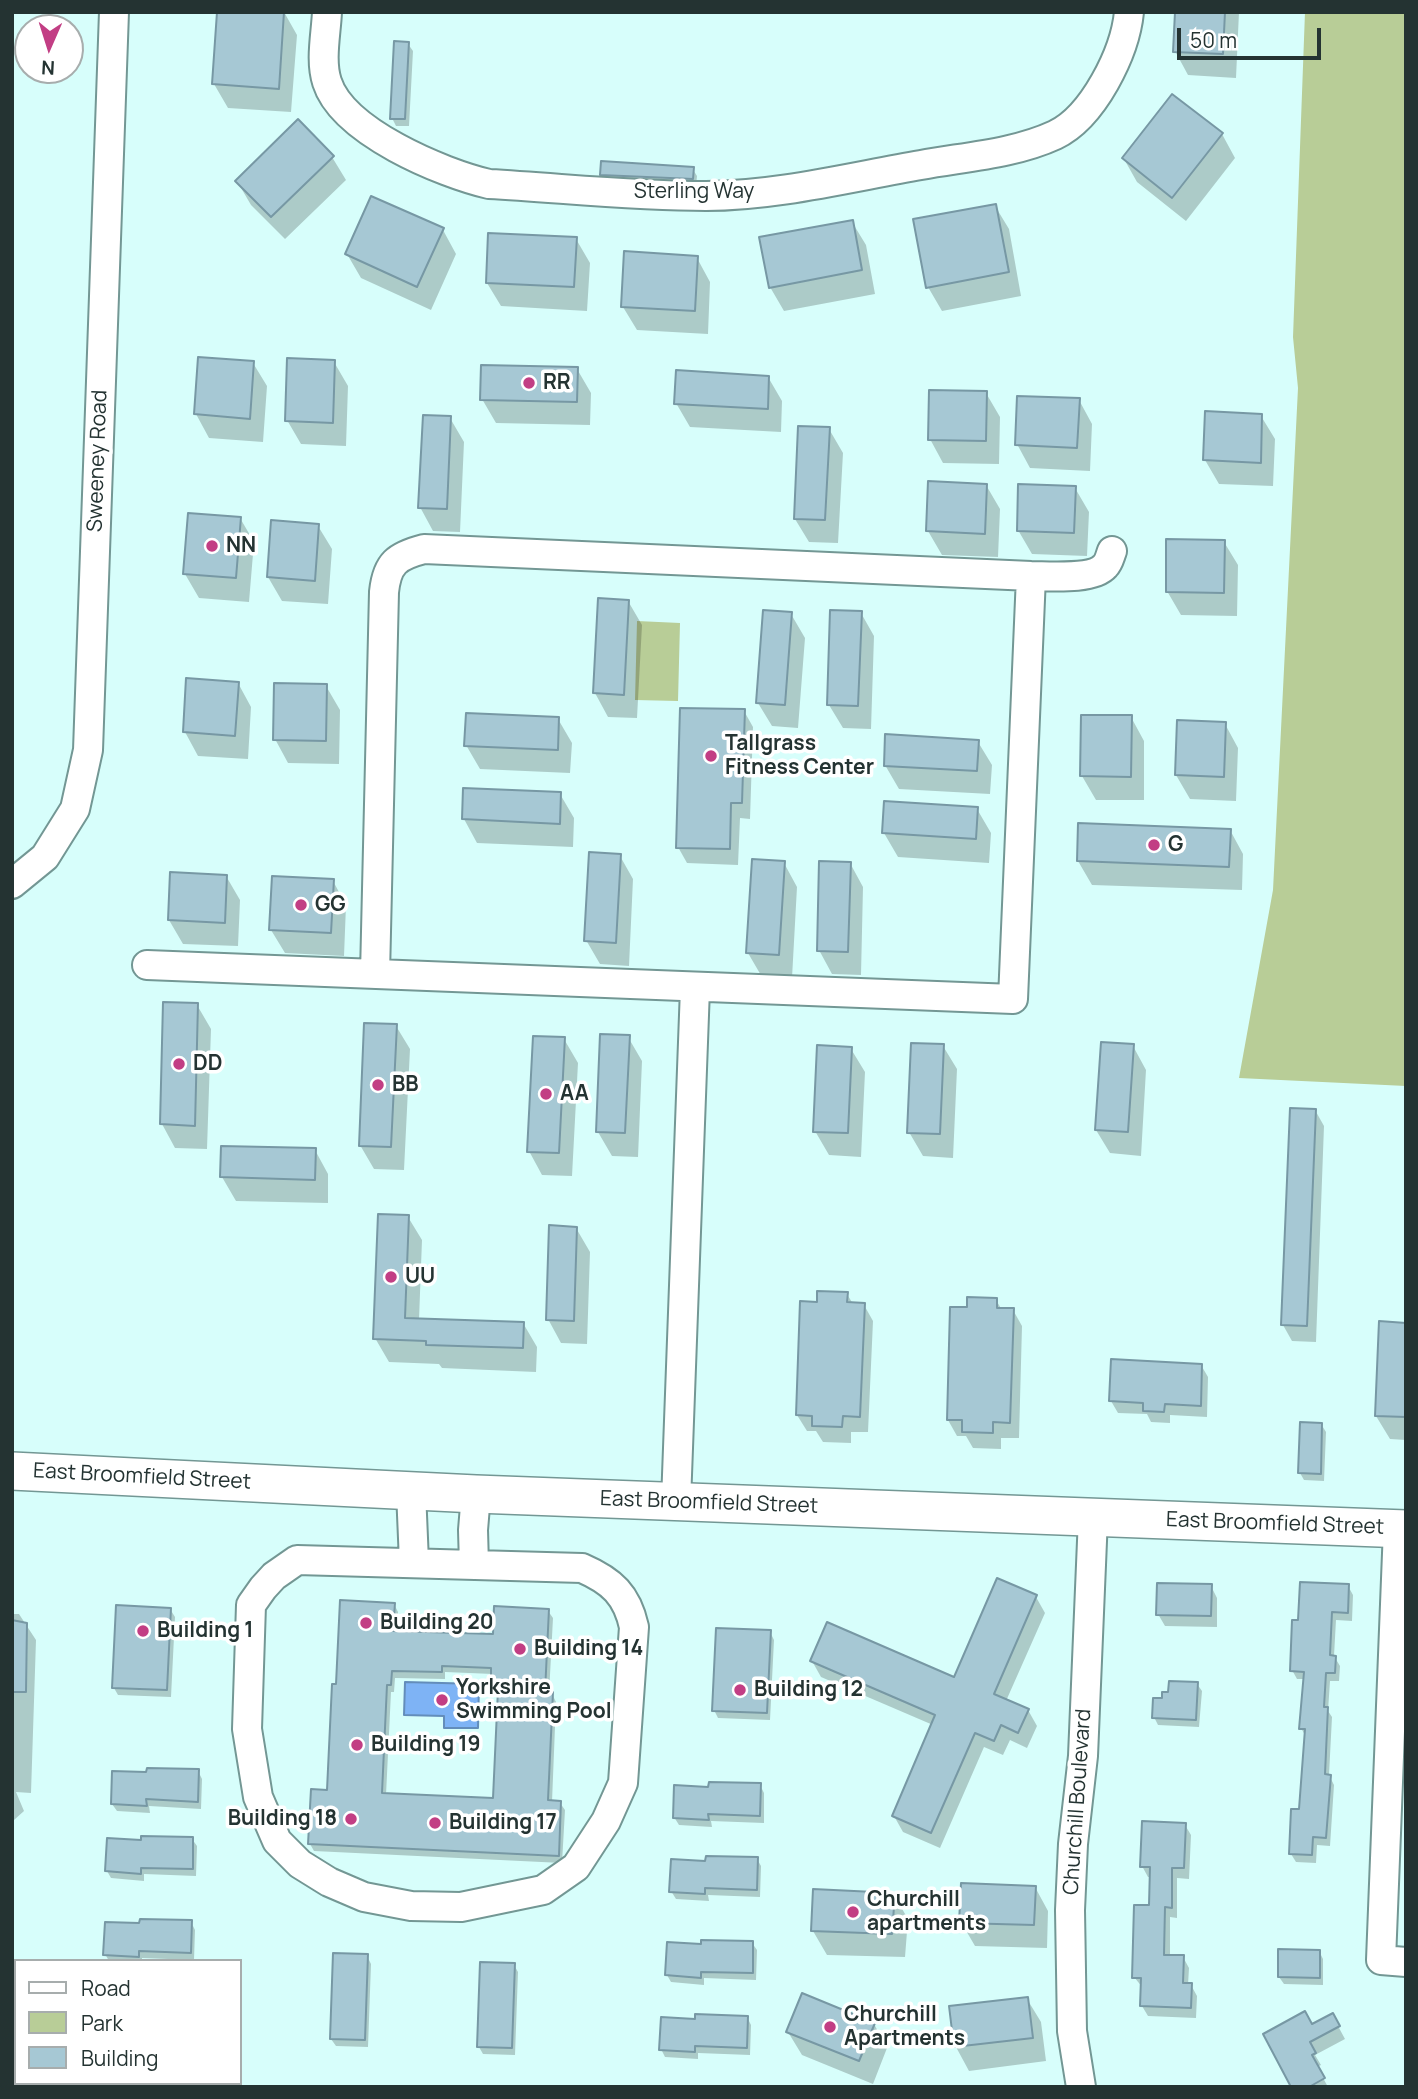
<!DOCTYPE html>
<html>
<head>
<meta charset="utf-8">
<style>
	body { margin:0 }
	#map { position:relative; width:1418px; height:2099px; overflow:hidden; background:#d7fefb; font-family:Manrope,sans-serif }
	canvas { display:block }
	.frame { position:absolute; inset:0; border:14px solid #243332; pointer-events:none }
	.legend { position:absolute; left:14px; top:1959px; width:228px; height:126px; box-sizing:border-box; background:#fff; border:2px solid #a7adad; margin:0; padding:9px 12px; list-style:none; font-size:21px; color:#243332 }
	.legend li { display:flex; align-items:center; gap:14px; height:35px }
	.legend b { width:35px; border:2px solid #a7adad }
	.north { position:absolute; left:14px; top:14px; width:70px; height:70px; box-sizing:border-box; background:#fff; border:2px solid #a7adad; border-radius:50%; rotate:183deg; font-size:19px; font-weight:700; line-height:28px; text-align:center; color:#243332 }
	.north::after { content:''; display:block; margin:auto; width:24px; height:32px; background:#c23e84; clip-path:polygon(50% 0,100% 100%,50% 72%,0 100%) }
	.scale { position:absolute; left:1177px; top:28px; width:144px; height:32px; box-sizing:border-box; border:4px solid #243332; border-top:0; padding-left:9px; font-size:21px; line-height:24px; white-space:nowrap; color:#243332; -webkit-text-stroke:5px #fff; paint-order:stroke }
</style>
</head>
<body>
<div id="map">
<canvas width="1418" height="2099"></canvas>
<div class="frame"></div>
<ul class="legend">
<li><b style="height:9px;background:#fff"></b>Road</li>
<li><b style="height:19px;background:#b8cd97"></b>Park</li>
<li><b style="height:19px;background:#a6c8d4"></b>Building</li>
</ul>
<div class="north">N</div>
<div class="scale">50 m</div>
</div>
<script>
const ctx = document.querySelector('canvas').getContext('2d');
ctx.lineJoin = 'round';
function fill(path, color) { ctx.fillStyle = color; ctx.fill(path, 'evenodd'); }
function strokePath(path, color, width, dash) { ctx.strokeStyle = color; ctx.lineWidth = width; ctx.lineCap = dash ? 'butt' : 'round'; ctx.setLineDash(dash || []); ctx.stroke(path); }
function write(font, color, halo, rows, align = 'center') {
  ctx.font = font + ' Manrope,sans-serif'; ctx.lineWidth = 7; ctx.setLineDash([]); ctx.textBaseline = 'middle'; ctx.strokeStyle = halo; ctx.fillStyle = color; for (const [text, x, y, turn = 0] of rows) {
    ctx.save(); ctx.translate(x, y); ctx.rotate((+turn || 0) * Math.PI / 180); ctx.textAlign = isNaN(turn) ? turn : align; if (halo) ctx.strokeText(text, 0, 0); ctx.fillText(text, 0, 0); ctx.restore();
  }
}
fill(new Path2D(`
	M1305,12H1406V1086L1239,1078L1273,890L1298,388L1293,337Z
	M637,621L680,623L678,701L635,700Z`), '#b8cd97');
const water = new Path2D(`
	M405,1682L479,1684L478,1728H444V1716L404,1715Z`);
fill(water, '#7eb3f5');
strokePath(water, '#638dba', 2);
fill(new Path2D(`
	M284,12L297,35L291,112L228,108L214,84Z
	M1177,12H1239L1236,78L1188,75L1175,51Z
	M408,44L413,51L409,126H396L392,118Z
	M1222,134L1235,158L1186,221L1137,182L1124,159Z
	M332,157L346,180L285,239L251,205L237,181Z
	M692,168L697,176L696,186L606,182L602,175Z
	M995,206L1009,229L1021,296L942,311L928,287Z
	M852,222L866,245L875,294L784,311L770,287Z
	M443,230L456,254L431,310L361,278L347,254Z
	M576,239L590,263L587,311L501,306L487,283Z
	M697,258L710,282L708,334L637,330L623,307Z
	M334,362L348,386L346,446L301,444L287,420Z
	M253,363L267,386L263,442L209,438L196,414Z
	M577,369L591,393L590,425L496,423L482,399Z
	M768,377L782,401L781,432L690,427L676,403Z
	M986,393L1000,417L999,464L943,463L930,439Z
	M1079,400L1092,424L1090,471L1030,468L1017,444Z
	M1261,416L1275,439L1273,486L1219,484L1205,460Z
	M450,418L464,442L460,532L433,531L420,507Z
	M829,429L843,453L838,543L809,542L795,519Z
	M986,485L1000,509L998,557L942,555L928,531Z
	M1075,488L1089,512L1087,556L1032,554L1018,530Z
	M240,518L254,542L249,602L199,598L185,574Z
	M318,526L332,549L328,604L282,601L268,577Z
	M1224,542L1238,565L1237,616L1181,615L1167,591Z
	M628,601L642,625L637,718L608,717L595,693Z
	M861,613L874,636L871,729L843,728L829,705Z
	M791,614L805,638L798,728L772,726L758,703Z
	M238,683L251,707L248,759L198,756L185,732Z
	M326,686L340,710L339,764L288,763L275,739Z
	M744,711L753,727L750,819L740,818L738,865L687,863L678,847Z
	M1131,717L1144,741V800H1096L1082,776Z
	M558,719L572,743L570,773L480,769L466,745Z
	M1225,724L1238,748L1236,801L1190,799L1176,775Z
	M978,742L992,765L990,794L899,789L885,765Z
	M560,794L574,818L573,847L477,843L464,819Z
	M977,809L991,833L989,863L898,857L884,833Z
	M1230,830L1243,854L1242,890L1092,885L1078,861Z
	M620,856L633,879L629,966L600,964L586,940Z
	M784,863L797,887L792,978L762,977L748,953Z
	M850,863L863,887L861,975L832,974L819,950Z
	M226,876L240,900L238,946L183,944L169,920Z
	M333,881L346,905L344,956L285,953L271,930Z
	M197,1005L211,1029L207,1149L175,1148L162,1124Z
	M396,1026L410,1049L404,1170L374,1169L360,1145Z
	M628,1037L642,1061L638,1157L612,1156L598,1132Z
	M564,1039L578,1063L572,1176L542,1175L529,1151Z
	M943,1046L957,1069L953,1158L923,1156L909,1132Z
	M1133,1046L1146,1070L1141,1156L1110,1153L1096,1130Z
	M851,1049L865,1072L861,1157L829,1155L815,1131Z
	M1315,1110L1324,1126L1316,1342L1292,1341L1283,1325Z
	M315,1150L328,1174V1203L236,1201L222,1177Z
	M408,1217L422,1240L419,1320L523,1323L537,1347L536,1372L442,1368L439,1364L389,1362L375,1338Z
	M576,1228L590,1252L587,1344L561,1343L548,1319Z
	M847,1294L853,1304L864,1305L873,1321L868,1432H851V1443L823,1442L816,1431H807L797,1415L818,1304Z
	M996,1300L1002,1310H1013L1022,1326L1019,1438H1001V1449L973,1448L966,1436H957L948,1420L969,1309Z
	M1406,1325V1440L1390,1439L1376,1416Z
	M1201,1365L1208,1377L1207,1417L1170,1415V1423L1151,1422L1147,1414L1118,1413L1111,1401Z
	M1321,1424L1326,1432L1324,1481L1304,1480L1300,1473Z
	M1211,1586L1217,1598V1627L1165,1626L1158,1614Z
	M1348,1586L1353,1595L1352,1621L1336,1620L1334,1656L1340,1666L1339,1681H1330L1328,1711L1332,1717L1329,1775L1334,1785L1330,1846L1317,1845L1316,1863L1296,1862L1291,1854L1300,1811L1306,1737L1301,1728L1305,1679H1297L1292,1670L1300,1622Z
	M1036,1597L1045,1613L1006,1701L1028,1710L1037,1726L1027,1748L1010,1740L1003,1755L984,1747L940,1848L903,1832L894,1816L933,1725L821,1677L812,1661L955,1679Z
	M394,1604L398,1612L397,1633L495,1636L548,1611L553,1618L549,1694H552L556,1702L552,1802L560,1803L565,1810L562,1863L314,1851L310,1844L329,1792L338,1686ZM445,1672L493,1674L492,1689L497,1696H499L495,1799L386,1795L391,1692H394L395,1678L445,1679Z
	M170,1609L175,1617L171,1697L118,1695L114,1688Z
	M12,1614H19L36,1640L31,1793L16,1792L24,1811L14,1820Z
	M770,1632L774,1640L770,1720L718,1718L714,1710Z
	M1197,1684L1202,1691L1199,1727L1158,1725L1154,1717L1164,1700L1170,1694Z
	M198,1771L202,1779L201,1809L149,1806L150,1813L117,1811L112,1804Z
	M760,1785L764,1793V1823L711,1821L712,1827L679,1825L674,1817L710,1788Z
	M1185,1825L1191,1835L1189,1879L1177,1878V1918L1170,1917V1956L1183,1957L1189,1968L1188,1985H1191L1197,1996L1196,2018L1148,2016L1142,2006L1143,1988L1134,1977L1151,1907L1152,1877H1148L1142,1866Z
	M192,1839L197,1846L196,1876L144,1874V1881L111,1878L107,1871L142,1842Z
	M757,1859L761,1866L760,1897L708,1895L709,1901L676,1899L671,1891L707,1862Z
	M1035,1887L1048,1911L1047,1948L975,1946L961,1922Z
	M894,1895L908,1919L905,1957L827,1955L813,1931Z
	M191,1922L195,1930L194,1960L142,1958V1961H109L105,1954Z
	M752,1943L757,1950L756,1980L704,1978V1985L671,1982L667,1975L703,1946Z
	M1319,1951L1323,1959V1985L1284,1984L1279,1977Z
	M367,1956L371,1964L368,2047L336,2046L331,2039Z
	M514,1965L518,1972L515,2055L483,2054L479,2047Z
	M1027,1999L1041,2022L1046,2061L969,2071L956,2047L951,2008Z
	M1332,2015L1345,2039L1315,2055L1321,2065L1317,2067L1328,2087H1293L1311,2026Z
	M747,2017L751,2025L750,2055L698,2053V2059L665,2057L661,2049L697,2021Z
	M874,2024L887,2048L873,2084L802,2055L788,2032Z`), '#0003');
const building = new Path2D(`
	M217,12H284L279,89L212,84Z
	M1175,12H1225L1223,54L1173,52Z
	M394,41L409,42L405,119H390Z
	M1172,94L1223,133L1172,198L1122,158Z
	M298,119L334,156L271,217L235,181Z
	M601,161L694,167L693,179L600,175Z
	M371,196L444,228L417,287L345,254Z
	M996,204L1009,272L926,288L913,219Z
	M853,220L862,270L769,288L759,237Z
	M488,233L577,237L574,287L486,283Z
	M624,251L698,256L695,311L621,307Z
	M198,357L254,361L250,419L194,414Z
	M287,358L335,360L333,423L285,421Z
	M481,365L578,367L577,402L480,400Z
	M676,370L769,376L768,409L674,404Z
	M929,390L987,391L986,441L928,440Z
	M1017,396L1080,398L1077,448L1015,445Z
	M1205,411L1262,414L1261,463L1203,460Z
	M423,415L451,416L447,509L418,508Z
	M798,426L830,427L825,520L794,519Z
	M928,481L987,484L985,534L926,531Z
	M1018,484L1076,486L1074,533L1017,531Z
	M188,513L241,517L236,578L183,574Z
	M271,520L319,524L315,581L267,577Z
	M1166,539L1225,540L1224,593L1166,592Z
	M598,598L629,600L624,695L593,693Z
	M763,610L792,612L785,705L756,703Z
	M830,610L862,611L858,706L827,705Z
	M186,678L239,682L235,736L183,732Z
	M274,683L327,684L326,741L273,740Z
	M680,708L745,709L742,803H731L730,849L676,848Z
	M466,713L559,717L558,750L464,746Z
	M1081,715H1132L1131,777L1080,776Z
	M1177,720L1226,722L1224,777L1175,775Z
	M885,734L979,740L977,771L884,766Z
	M463,788L561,792L560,824L462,819Z
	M884,801L978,807L976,839L882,833Z
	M1078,823L1231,829L1229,867L1077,861Z
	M589,852L621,854L616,943L584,941Z
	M752,859L785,861L779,955L746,953Z
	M819,861L851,862L848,952L817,951Z
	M170,872L227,875L225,923L168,920Z
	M272,876L334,879L331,933L269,930Z
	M163,1002L198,1003L195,1126L160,1124Z
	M364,1023L397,1024L391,1147L359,1146Z
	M600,1034L630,1035L625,1133L596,1132Z
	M533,1036L565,1037L559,1153L527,1152Z
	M1101,1042L1134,1044L1128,1132L1095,1130Z
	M911,1043L944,1044L940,1134L907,1133Z
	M817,1045L852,1047L848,1133L813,1132Z
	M1290,1108L1316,1109L1307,1326L1281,1325Z
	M221,1146L316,1148L315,1180L220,1177Z
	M378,1214L409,1215L405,1318L524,1322L523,1348L426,1345V1341L373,1339Z
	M549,1225L577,1227L574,1321L546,1320Z
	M817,1291L848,1292L847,1302L865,1303L860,1417L843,1416L842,1427L812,1426V1416L796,1415L800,1301L817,1302Z
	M967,1297L997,1298V1308H1014L1010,1423L993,1422V1433L962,1432V1420H947L950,1307H967Z
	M1379,1321L1406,1323V1417L1375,1416Z
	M1111,1359L1202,1364L1201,1406L1165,1404L1164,1412L1143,1411V1403L1109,1401Z
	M1300,1422L1322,1423L1321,1474L1298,1473Z
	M997,1578L1037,1595L994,1694L1029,1709L1018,1733L1001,1725L994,1741L975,1733L931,1833L892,1816L935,1715L810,1661L827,1622L954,1677Z
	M1300,1582L1349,1584L1348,1613L1332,1612L1330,1655L1336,1656L1335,1673H1326L1324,1707H1328L1325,1774L1331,1775L1326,1838L1313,1837L1312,1855L1289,1854L1291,1809H1299L1305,1729H1299L1304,1672L1290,1671L1292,1620H1298Z
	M1157,1583L1212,1584L1211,1616L1156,1615Z
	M340,1600L395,1603L393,1631L493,1634L494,1606L549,1609L545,1692H553L548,1800L561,1801L559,1856L308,1844L311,1789L327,1790L332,1684H336ZM442,1666L491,1668V1689H498L493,1798L382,1793L387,1685H391L392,1671L442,1672Z
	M116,1605L171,1608L167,1690L112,1688Z
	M12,1620L27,1623L26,1692H12Z
	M716,1628L771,1630L767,1713L712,1711Z
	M1169,1681L1198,1682L1196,1720L1152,1718L1153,1698H1162V1692H1168Z
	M147,1768L199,1769L198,1802L146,1799L147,1806L111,1804L112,1771L146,1772Z
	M709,1782L761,1783L760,1816L708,1814L709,1820L673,1818L674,1785L708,1787Z
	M1142,1821L1186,1823L1184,1868H1172V1908L1165,1907L1164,1955H1184L1183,1983H1192L1191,2008L1140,2006L1141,1978H1132L1134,1905H1149L1150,1867H1140Z
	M141,1836L193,1837V1869L141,1868V1874L105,1871L107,1838L141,1840Z
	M706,1856L758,1857L757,1890L705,1888V1894L669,1892L671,1859L705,1861Z
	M961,1883L1036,1886L1034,1925L959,1923Z
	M813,1889L895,1893L892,1934L811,1931Z
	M140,1919L192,1920L191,1953L139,1951V1957L103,1955L105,1922L139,1923Z
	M701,1940L753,1941V1973L701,1972V1978L665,1975L667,1942L701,1944Z
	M1278,1949L1320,1950V1978L1278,1977Z
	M333,1953L368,1954L365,2040L330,2039Z
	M480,1962L515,1963L512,2048L477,2047Z
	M802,1993L875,2023L859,2061L786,2032Z
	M1028,1997L1033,2038L954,2047L949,2006Z
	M1305,2011L1312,2024L1333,2013L1340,2026L1310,2042L1316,2053L1312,2055L1325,2078L1309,2087H1291L1263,2034Z
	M695,2014L748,2016L747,2048L695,2046V2052L659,2050L661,2017L695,2019Z`);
fill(building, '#a6c8d4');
strokePath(building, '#7798a4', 2);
const minor = new Path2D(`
	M327,12C326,34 320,61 327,82C343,132 442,173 489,184C561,188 634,196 706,196C776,196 851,177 921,165C964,157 1014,154 1055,135C1093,117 1125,53 1129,12
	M12,884L45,857L75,809L88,750L114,12
	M147,965L1013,999L1031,576
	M375,974L384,592C387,563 397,556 424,549L1031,576C1049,576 1093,580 1105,566C1109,562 1110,556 1112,551
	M411,1491L414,1562
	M676,1502L695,988
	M1398,1528L1381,1960L1406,1962
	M297,1560L582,1568C612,1581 627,1595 634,1627L623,1783L606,1821L576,1867L543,1890L461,1907L411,1906L364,1897L329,1882L300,1864L277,1841L258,1797L247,1729L251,1605L263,1588L274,1576Z
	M474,1565L473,1530L476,1494
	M1081,2087L1072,2031L1070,1910L1073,1844L1083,1756L1093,1517`);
const major = new Path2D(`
	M12,1471L476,1494L1406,1529`);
strokePath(minor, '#739794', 32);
strokePath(major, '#739794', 40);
strokePath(minor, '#fff', 28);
strokePath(major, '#fff', 37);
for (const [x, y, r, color] of [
	[529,383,7,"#c23e84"],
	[212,546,7,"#c23e84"],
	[711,756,7,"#c23e84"],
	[1154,845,7,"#c23e84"],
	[301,905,7,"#c23e84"],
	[179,1064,7,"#c23e84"],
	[378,1085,7,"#c23e84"],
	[546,1094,7,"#c23e84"],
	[391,1277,7,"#c23e84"],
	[366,1623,7,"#c23e84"],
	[143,1631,7,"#c23e84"],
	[520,1649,7,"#c23e84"],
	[740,1690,7,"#c23e84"],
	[442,1700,7,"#c23e84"],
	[357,1745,7,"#c23e84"],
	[351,1819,7,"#c23e84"],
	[435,1823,7,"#c23e84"],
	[853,1912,7,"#c23e84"],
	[830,2027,7,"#c23e84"]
]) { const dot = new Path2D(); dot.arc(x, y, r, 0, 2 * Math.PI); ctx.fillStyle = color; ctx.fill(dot); strokePath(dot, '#fff', 2.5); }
write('21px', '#243332', '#fff', [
	["Sterling Way",694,192],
	["Sweeney Road",98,461,-88],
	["East Broomfield Street",142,1477,3],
	["East Broomfield Street",709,1503,2],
	["East Broomfield Street",1275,1524,2],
	["Churchill Boulevard",1078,1802,-86]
]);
write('bold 21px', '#243332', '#fff', [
	["RR",543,383],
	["NN",226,546],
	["Tallgrass",725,744],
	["Fitness Center",725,768],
	["G",1168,845],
	["GG",315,905],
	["DD",193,1064],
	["BB",392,1085],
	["AA",560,1094],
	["UU",405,1277],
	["Building 20",380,1623],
	["Building 1",157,1631],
	["Building 14",534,1649],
	["Yorkshire",456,1688],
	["Swimming Pool",456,1712],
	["Building 12",754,1690],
	["Building 19",371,1745],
	["Building 18",337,1819,"right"],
	["Building 17",449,1823],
	["Churchill",867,1900],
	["apartments",867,1924],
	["Churchill",844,2015],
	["Apartments",844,2039]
], 'left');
</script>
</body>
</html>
